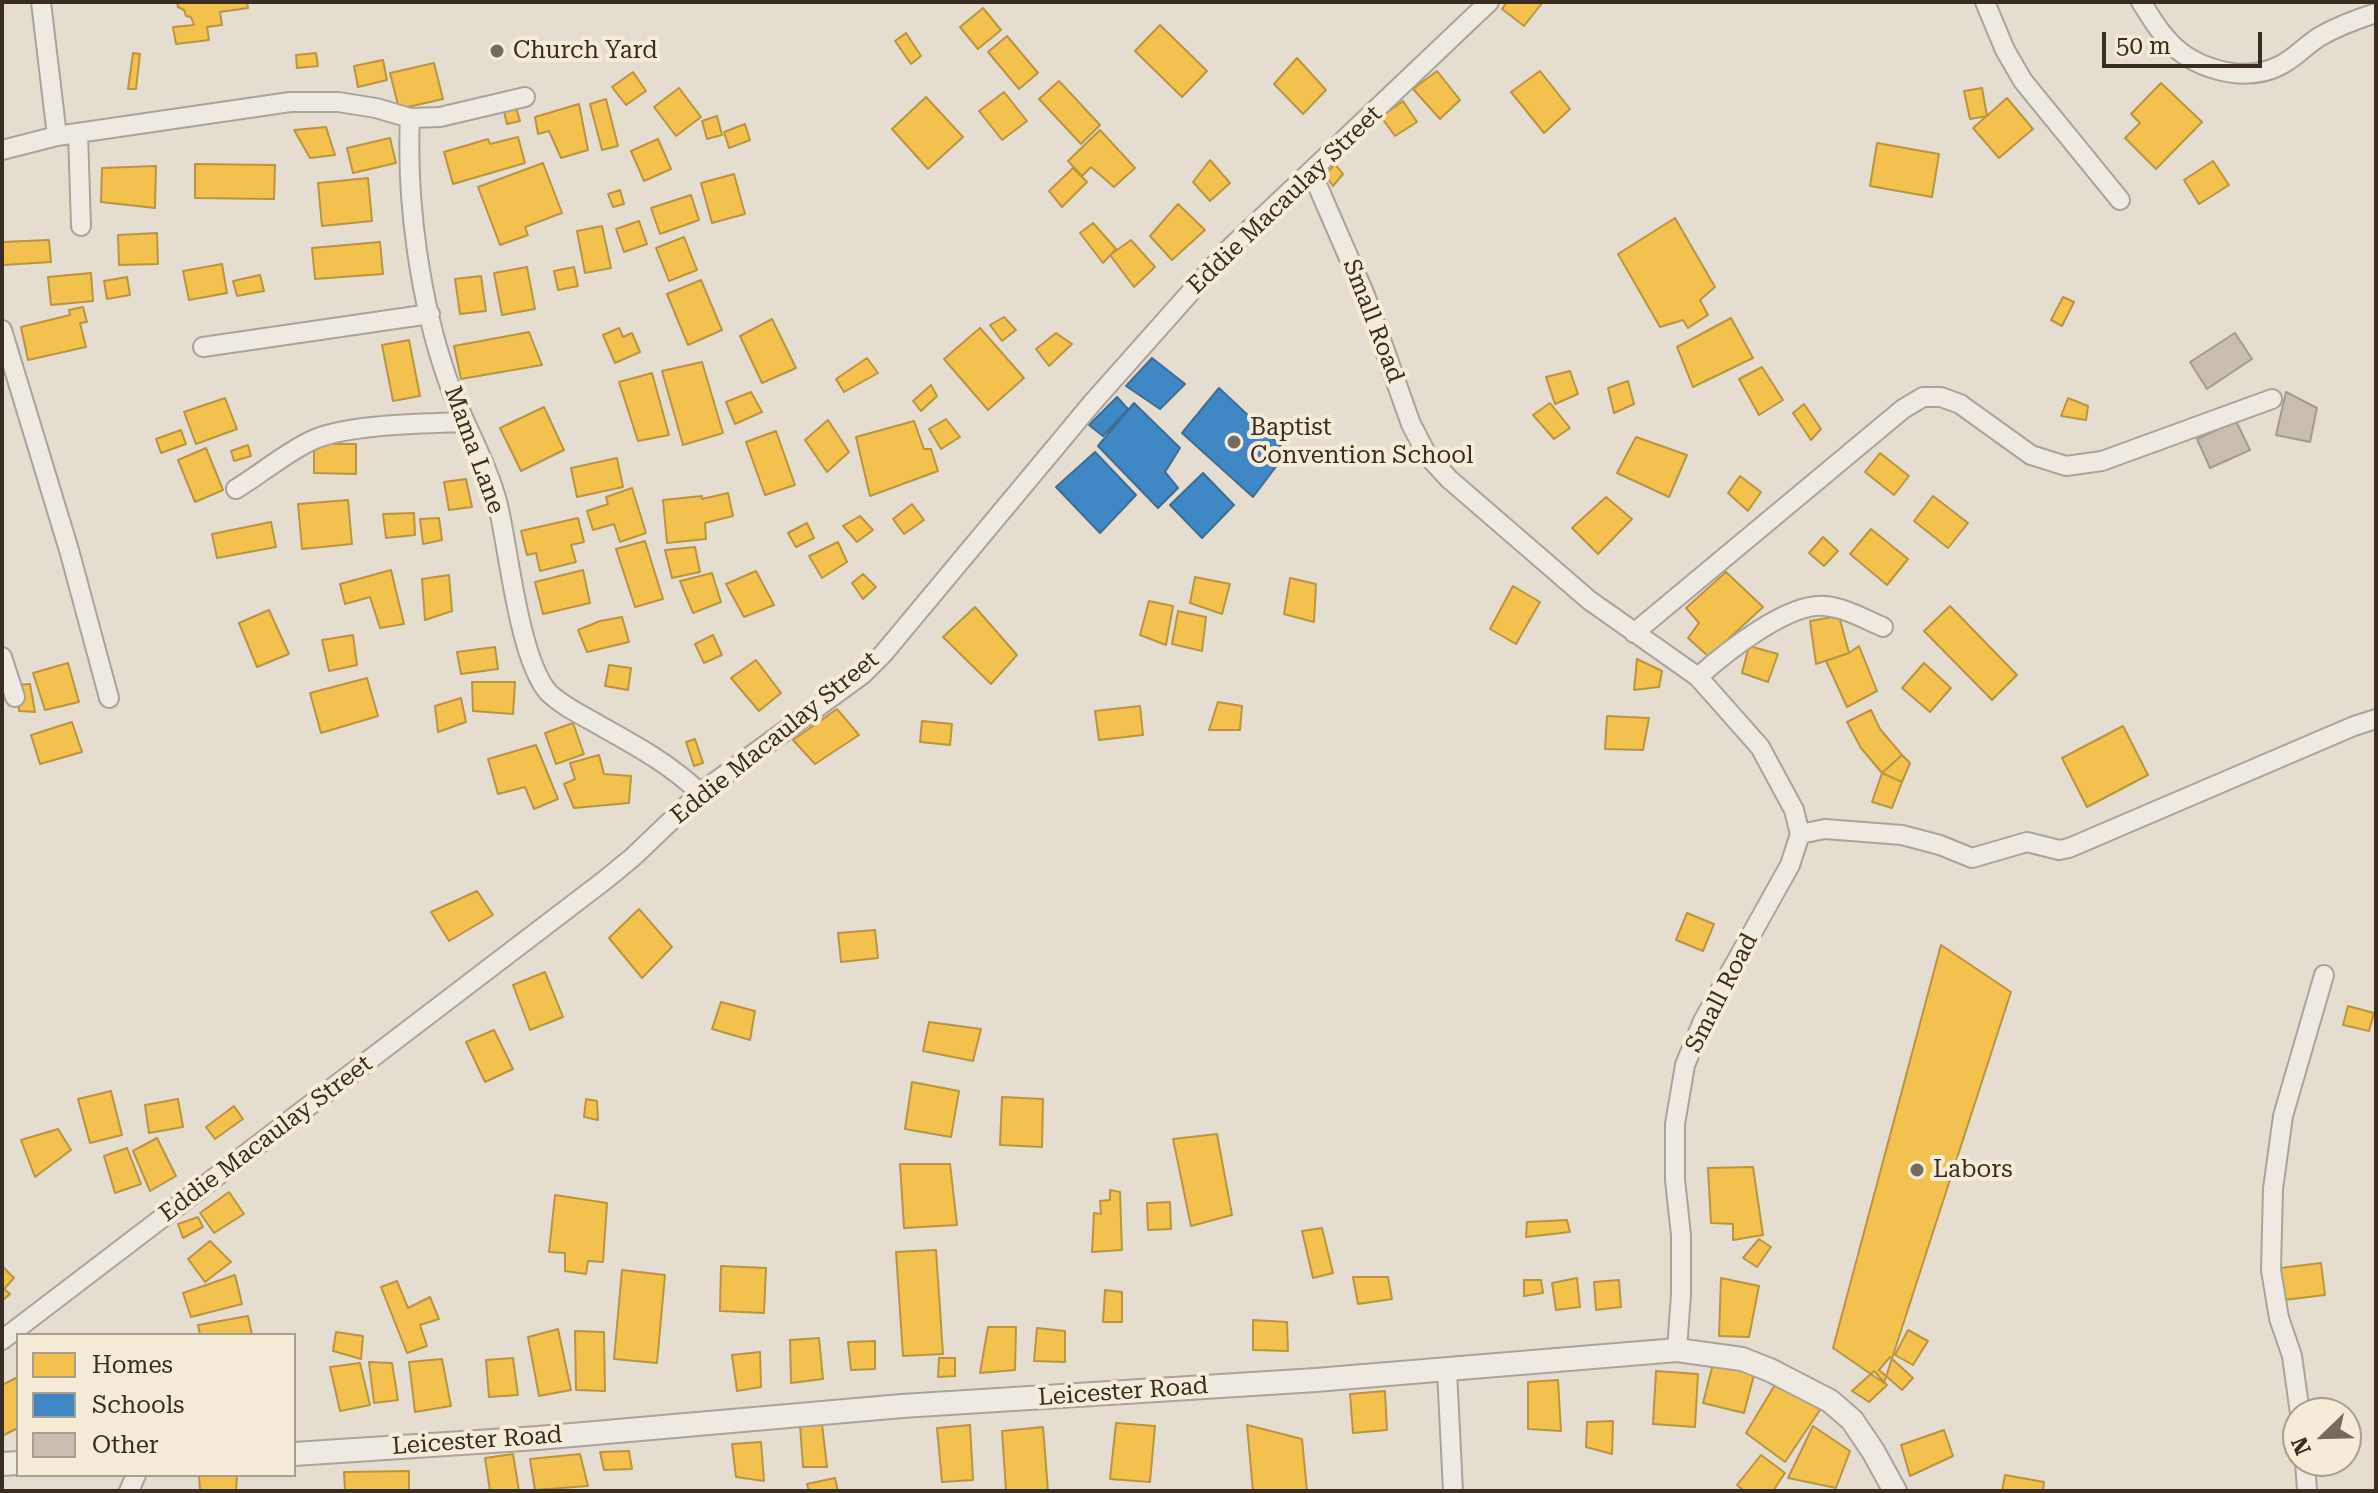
<!DOCTYPE html>
<html>
<head>
<meta charset="utf-8">
<style>
	body { margin:0 }
	#map { position:relative; width:2378px; height:1493px; overflow:hidden; background:#e5ded0; font-family:"Roboto Serif",serif }
	canvas { display:block }
	.frame { position:absolute; inset:0; border:4px solid #392c21; pointer-events:none }
	.legend { position:absolute; left:16px; top:1333px; width:280px; height:144px; box-sizing:border-box; background:#f5ecd7; border:2px solid #aa9f8e; margin:0; padding:10px 14px; list-style:none; font-size:24px; color:#392c21 }
	.legend li { display:flex; align-items:center; gap:16px; height:40px }
	.legend b { width:40px; border:2px solid #aa9f8e }
	.north { position:absolute; left:2282px; top:1397px; width:80px; height:80px; box-sizing:border-box; background:#f5ecd7; border:2px solid #aa9f8e; border-radius:50%; rotate:247deg; font-size:22px; font-weight:700; line-height:32px; text-align:center; color:#392c21 }
	.north::after { content:''; display:block; margin:auto; width:28px; height:36px; background:#756a5e; clip-path:polygon(50% 0,100% 100%,50% 72%,0 100%) }
	.scale { position:absolute; left:2102px; top:32px; width:160px; height:36px; box-sizing:border-box; border:4px solid #392c21; border-top:0; padding-left:10px; font-size:24px; line-height:28px; white-space:nowrap; color:#392c21; -webkit-text-stroke:6px #f5ecd7; paint-order:stroke }
</style>
</head>
<body>
<div id="map">
<canvas width="2378" height="1493"></canvas>
<div class="frame"></div>
<ul class="legend">
<li><b style="height:22px;background:#f2c14e"></b>Homes</li>
<li><b style="height:22px;background:#3f88c5"></b>Schools</li>
<li><b style="height:22px;background:#c8bdb1"></b>Other</li>
</ul>
<div class="north">N</div>
<div class="scale">50 m</div>
</div>
<script>
const ctx = document.querySelector('canvas').getContext('2d');
ctx.lineJoin = 'round';
function fill(path, color) { ctx.fillStyle = color; ctx.fill(path, 'evenodd'); }
function strokePath(path, color, width, dash) { ctx.strokeStyle = color; ctx.lineWidth = width; ctx.lineCap = dash ? 'butt' : 'round'; ctx.setLineDash(dash || []); ctx.stroke(path); }
function write(font, color, halo, rows, align = 'center') {
  ctx.font = font + ' "Roboto Serif",serif'; ctx.lineWidth = 8; ctx.setLineDash([]); ctx.textBaseline = 'middle'; ctx.strokeStyle = halo; ctx.fillStyle = color; for (const [text, x, y, turn = 0] of rows) {
    ctx.save(); ctx.translate(x, y); ctx.rotate((+turn || 0) * Math.PI / 180); ctx.textAlign = isNaN(turn) ? turn : align; if (halo) ctx.strokeText(text, 0, 0); ctx.fillText(text, 0, 0); ctx.restore();
  }
}
const homes = new Path2D(`
	M177,2H247L248,8L220,12L222,25L207,27L209,40L176,44L173,27L194,25L191,17L186,16L184,10L178,7Z
	M1507,2H1543L1524,26L1502,9Z
	M983,8L1001,30L978,49L960,27Z
	M1160,25L1207,71L1182,97L1135,51Z
	M906,33L921,56L911,64L895,41Z
	M1007,36L1038,73L1019,89L988,52Z
	M133,53L140,54L136,89H128Z
	M316,53L318,66L297,68L296,55Z
	M1297,58L1326,90L1303,114L1274,84Z
	M383,60L387,80L358,87L354,66Z
	M434,63L443,99L399,109L390,73Z
	M1437,71L1460,100L1440,119L1413,89Z
	M1540,71L1570,109L1544,133L1511,92Z
	M633,72L646,91L626,105L612,87Z
	M1059,81L1100,125L1081,144L1039,99Z
	M2161,83L2202,122L2156,169L2125,138L2140,123L2131,114Z
	M679,88L701,117L676,136L654,107Z
	M1982,88L1987,116L1970,119L1964,91Z
	M1004,92L1027,121L1002,140L979,111Z
	M926,97L963,137L928,169L892,129Z
	M2007,98L2033,129L1999,158L1973,128Z
	M606,99L618,146L602,150L590,104Z
	M1403,101L1417,122L1395,136L1381,117Z
	M579,104L588,150L561,158L549,131L538,134L535,117Z
	M516,108L520,121L507,124L504,112Z
	M717,116L722,135L707,139L702,121Z
	M745,124L750,140L729,148L724,132Z
	M326,127L335,155L310,158L294,130Z
	M1100,130L1135,168L1114,187L1091,167L1082,176L1068,161Z
	M518,137L525,163L453,184L444,152L488,139L490,144Z
	M390,138L396,163L353,173L347,148Z
	M658,139L671,169L644,181L631,151Z
	M1877,143L1939,154L1932,197L1870,186Z
	M1210,160L1230,183L1210,201L1193,182Z
	M2213,161L2229,185L2199,204L2184,180Z
	M543,163L562,213L525,227L528,235L500,245L478,187Z
	M195,164L275,165L274,199L195,198Z
	M1335,164L1343,174L1333,186L1325,175Z
	M156,166L155,208L101,202L102,168Z
	M1073,168L1087,182L1062,207L1049,191Z
	M734,174L745,214L712,223L701,183Z
	M368,178L372,221L322,226L318,183Z
	M620,190L624,204L613,207L608,194Z
	M691,195L699,220L660,234L651,208Z
	M1178,204L1205,230L1172,260L1150,236Z
	M1675,218L1715,287L1700,300L1708,315L1688,328L1683,320L1660,327L1618,254Z
	M639,221L647,244L624,252L616,229Z
	M1093,223L1116,249L1103,263L1080,233Z
	M602,226L611,268L585,273L577,231Z
	M157,233L158,264L119,265L118,235Z
	M684,237L697,270L669,281L656,248Z
	M49,240L51,262L3,265L2,242Z
	M1131,240L1155,267L1134,287L1110,255Z
	M380,242L383,274L315,279L312,248Z
	M222,264L227,293L189,300L183,271Z
	M527,267L535,309L502,315L494,273Z
	M574,267L578,286L558,290L554,271Z
	M91,273L93,301L51,305L48,277Z
	M260,275L264,291L237,296L233,281Z
	M481,276L486,311L460,314L455,279Z
	M127,277L130,295L107,299L104,281Z
	M701,280L722,330L688,345L667,294Z
	M2063,297L2074,302L2062,326L2051,320Z
	M83,307L87,322L80,323L86,347L28,360L21,327L70,315L69,310Z
	M1004,317L1016,330L1002,341L990,325Z
	M1731,318L1753,358L1693,387L1677,347Z
	M772,319L796,368L762,383L740,336Z
	M619,328L623,337L632,333L640,352L615,363L603,335Z
	M980,328L1024,378L988,410L944,359Z
	M529,332L542,365L461,379L454,346Z
	M1056,333L1072,344L1049,366L1036,349Z
	M409,340L420,396L393,401L382,345Z
	M867,358L878,373L844,392L836,379Z
	M702,362L723,433L683,445L662,371Z
	M1762,367L1783,400L1759,415L1739,379Z
	M1570,371L1578,394L1555,404L1546,377Z
	M652,373L669,435L638,441L619,382Z
	M1628,381L1634,404L1614,413L1608,388Z
	M931,385L937,396L921,411L913,401Z
	M751,392L762,412L735,424L726,402Z
	M225,398L237,429L196,444L184,412Z
	M2068,398L2088,406L2086,420L2061,416Z
	M1550,403L1570,428L1554,439L1533,415Z
	M1804,404L1821,429L1811,440L1793,413Z
	M544,407L564,450L521,471L500,428Z
	M946,419L960,437L941,449L929,429Z
	M828,420L849,452L827,472L805,440Z
	M914,421L924,449H931L938,471L870,496L856,437Z
	M181,430L186,444L161,453L156,439Z
	M776,431L795,485L765,495L746,442Z
	M1636,437L1687,455L1669,497L1617,473Z
	M314,444H356V474L314,473Z
	M248,445L251,456L234,461L231,451Z
	M206,448L223,490L195,502L178,460Z
	M1880,453L1909,476L1894,495L1865,472Z
	M617,458L623,487L577,497L571,468Z
	M1740,476L1761,492L1748,511L1728,493Z
	M466,479L472,507L449,510L444,482Z
	M632,488L646,533L620,542L614,524L593,530L587,511L608,504L606,497Z
	M728,493L733,516L705,523L706,539L667,543L663,500L702,496V499Z
	M1933,496L1968,523L1948,548L1914,521Z
	M1606,497L1632,519L1598,554L1572,528Z
	M348,500L352,544L302,549L298,504Z
	M912,504L924,520L904,534L893,519Z
	M414,513L415,535L386,538L383,514Z
	M860,516L873,530L857,542L843,526Z
	M439,518L442,540L423,544L420,519Z
	M578,518L584,542L571,545L576,562L540,571L536,553L527,555L521,531Z
	M271,522L276,547L217,558L212,534Z
	M807,523L814,538L796,547L788,533Z
	M1871,529L1908,559L1887,585L1850,554Z
	M1823,537L1838,551L1824,566L1809,553Z
	M645,541L663,599L635,607L616,549Z
	M838,542L847,562L822,578L809,556Z
	M695,547L700,572L672,578L665,550Z
	M391,570L404,624L380,628L370,597L345,604L340,584Z
	M583,570L590,603L543,614L535,582Z
	M756,571L774,605L744,617L726,584Z
	M1726,572L1763,607L1709,657L1688,638L1699,623L1686,608Z
	M712,573L721,602L693,613L680,581Z
	M863,574L876,587L863,599L852,583Z
	M449,575L452,611L425,620L422,579Z
	M1195,577L1230,584L1222,614L1190,603Z
	M1290,578L1316,584L1314,622L1284,614Z
	M1513,586L1540,602L1516,644L1490,629Z
	M1149,601L1173,606L1166,645L1140,635Z
	M1950,606L2017,675L1992,700L1924,631Z
	M975,607L1017,655L991,684L943,637Z
	M269,610L289,654L257,667L239,623Z
	M1178,611L1206,617L1202,651L1172,644Z
	M1839,616L1849,653L1816,664L1810,621Z
	M622,617L629,642L587,652L578,630L600,621Z
	M353,635L357,665L329,671L322,640Z
	M713,635L722,655L704,663L695,644Z
	M1749,646L1778,654L1768,682L1742,673Z
	M1859,646L1877,691L1847,707L1826,661L1849,653Z
	M495,647L498,669L461,674L457,652Z
	M1637,659L1662,671L1659,687L1634,690Z
	M756,660L781,693L759,711L731,678Z
	M68,663L79,702L45,710L33,673Z
	M1924,663L1951,688L1930,712L1902,688Z
	M609,665L631,668L628,690L605,686Z
	M367,678L378,716L321,733L310,693Z
	M472,682H515L513,714L473,711Z
	M30,684L35,712L19,711L18,685Z
	M461,698L466,722L438,732L435,706Z
	M1218,702L1242,706L1240,730H1209Z
	M1140,706L1143,735L1099,740L1095,711Z
	M837,709L859,735L815,764L793,740Z
	M1871,710L1880,729L1902,755L1882,773L1861,748L1847,722Z
	M1607,716L1649,718L1643,750L1605,749Z
	M922,721L952,724L950,745L920,742Z
	M72,722L82,752L40,764L31,735Z
	M573,723L584,754L556,764L545,733Z
	M2123,726L2148,775L2087,807L2062,758Z
	M695,739L703,763L694,766L686,742Z
	M536,745L558,799L534,809L525,787L498,794L488,759Z
	M599,755L604,774L631,776L629,803L574,808L564,784L575,779L570,763Z
	M1902,755L1910,763L1902,782L1882,773Z
	M1882,773L1902,782L1892,808L1872,802Z
	M477,891L493,915L449,941L431,912Z
	M639,909L672,947L642,978L609,938Z
	M1687,913L1714,924L1703,951L1676,940Z
	M875,930L878,958L841,962L838,933Z
	M1941,945L2011,992L1884,1383L1833,1348Z
	M545,972L563,1017L530,1030L513,985Z
	M721,1002L755,1011L750,1040L712,1029Z
	M2348,1006L2374,1013L2369,1031L2343,1025Z
	M929,1022L981,1029L973,1061L923,1051Z
	M494,1030L513,1069L485,1082L466,1042Z
	M912,1082L959,1091L951,1137L905,1129Z
	M111,1091L122,1135L90,1143L78,1099Z
	M1002,1097L1043,1099L1042,1147L1000,1145Z
	M178,1099L183,1127L149,1133L145,1105Z
	M586,1099L597,1101L598,1120L584,1117Z
	M234,1106L243,1119L215,1139L206,1127Z
	M58,1129L71,1150L35,1177L21,1140Z
	M1217,1134L1232,1215L1191,1226L1173,1139Z
	M157,1138L176,1176L150,1191L133,1151Z
	M127,1148L141,1184L115,1193L104,1156Z
	M900,1164H950L957,1225L904,1228Z
	M1753,1167L1763,1235L1733,1240V1224L1711,1223L1708,1168Z
	M1110,1190L1120,1192L1122,1250L1092,1252L1094,1213L1101,1214L1100,1201L1110,1200Z
	M229,1192L244,1214L214,1233L200,1213Z
	M555,1195L607,1203L603,1262L588,1261L586,1274L565,1271V1253L549,1252Z
	M1170,1202L1171,1229L1148,1230L1147,1203Z
	M198,1217L203,1227L183,1238L178,1224Z
	M1567,1220L1570,1232L1526,1237L1527,1222Z
	M1322,1228L1333,1273L1313,1278L1302,1231Z
	M1759,1239L1771,1247L1757,1267L1743,1258Z
	M210,1241L231,1262L205,1282L188,1259Z
	M936,1250L943,1354L903,1356L896,1252Z
	M2321,1263L2325,1295L2284,1300L2280,1268Z
	M2,1266L14,1278L4,1289L10,1294L2,1301Z
	M721,1266L766,1268L764,1313L720,1311Z
	M622,1270L665,1275L657,1363L614,1359Z
	M235,1275L242,1304L191,1317L183,1293Z
	M1353,1277H1388L1392,1299L1358,1304Z
	M1577,1278L1580,1307L1556,1310L1552,1283Z
	M1721,1278L1759,1286L1749,1337L1719,1336Z
	M1524,1280H1541L1543,1293L1524,1296Z
	M1619,1280L1621,1307L1596,1310L1594,1282Z
	M397,1281L408,1308L430,1297L439,1319L420,1325L427,1346L407,1353L381,1287Z
	M1105,1290L1122,1292V1322H1103Z
	M248,1316L252,1335H200L198,1325Z
	M1253,1320L1287,1322L1288,1351L1253,1350Z
	M988,1327H1016L1015,1370L980,1373Z
	M1037,1328L1065,1331V1362L1034,1361Z
	M558,1329L571,1390L539,1396L528,1337Z
	M1908,1330L1928,1341L1913,1365L1895,1355Z
	M575,1331L604,1332L605,1391L576,1390Z
	M336,1332L363,1336L361,1359L333,1351Z
	M819,1338L823,1379L791,1383L790,1340Z
	M875,1341V1369L851,1370L848,1342Z
	M760,1352L761,1387L737,1391L732,1355Z
	M1890,1357L1913,1378L1902,1390L1879,1370Z
	M513,1358L518,1395L489,1397L486,1360Z
	M939,1358H955V1376L938,1377Z
	M442,1359L451,1406L415,1412L409,1362Z
	M1714,1360L1755,1371L1744,1413L1703,1403Z
	M369,1362L392,1363L398,1400L374,1403Z
	M360,1363L370,1405L340,1411L330,1367Z
	M1656,1371L1698,1374L1695,1427L1653,1424Z
	M1874,1371L1887,1385L1869,1402L1852,1391Z
	M18,1377V1428L2,1436V1385Z
	M1779,1378L1822,1407L1785,1462L1746,1433Z
	M1558,1380L1561,1431L1528,1429V1382Z
	M1385,1391L1387,1430L1353,1433L1350,1394Z
	M1613,1421L1612,1454L1586,1447L1587,1422Z
	M1116,1423L1155,1426L1150,1482L1110,1479Z
	M822,1424L827,1467H803L800,1425Z
	M970,1425L973,1480L942,1482L937,1428Z
	M1247,1425L1302,1439L1307,1491H1253Z
	M1813,1426L1850,1451L1836,1488L1788,1478Z
	M1043,1427L1048,1491H1006L1002,1431Z
	M1944,1430L1953,1456L1910,1476L1901,1445Z
	M761,1442L764,1481L736,1477L732,1444Z
	M629,1451L632,1469L604,1470L600,1452Z
	M513,1454L519,1491H490L485,1458Z
	M580,1454L588,1486L535,1490L530,1459Z
	M1761,1455L1785,1473L1773,1491H1744L1737,1485Z
	M409,1471V1491H345L344,1472Z
	M237,1475L236,1491H200L199,1476Z
	M2005,1475L2044,1482L2043,1491H2002Z
	M835,1478L838,1491H809L807,1484Z`);
fill(homes, '#f2c14e');
strokePath(homes, '#ba9440', 2);
const schools = new Path2D(`
	M1152,358L1185,384L1160,409L1126,386Z
	M1219,388L1287,452L1253,497L1182,433Z
	M1117,397L1128,409L1103,436L1089,425Z
	M1134,403L1180,448L1165,472L1178,488L1158,508L1098,446Z
	M1095,452L1136,495L1100,533L1056,487Z
	M1203,473L1234,505L1202,538L1170,505Z`);
fill(schools, '#3f88c5');
strokePath(schools, '#3d6c94', 2);
const building = new Path2D(`
	M2235,333L2252,359L2207,389L2190,362Z
	M2286,392L2317,408L2310,442L2276,435Z
	M2236,421L2250,450L2210,468L2197,439Z`);
fill(building, '#c8bdb1');
strokePath(building, '#a59a8f', 2);
const minor = new Path2D(`
	M41,2L57,136
	M1985,2L2005,50L2023,81L2120,200
	M2141,2C2149,14 2156,27 2166,38C2191,68 2242,84 2279,66C2294,59 2305,46 2319,37C2336,27 2357,19 2376,13
	M410,118C406,201 420,302 448,381C463,423 487,462 498,505C509,552 519,658 548,692C562,706 582,715 599,725C635,745 670,764 700,793
	M78,133L81,226
	M2,150L57,136L290,102H338L376,108L410,118L440,117L525,97
	M1312,173L1365,295L1411,424L1427,455L1449,479L1589,600L1698,677C1725,653 1788,602 1825,606C1846,608 1864,619 1883,627
	M2,330L69,550L109,698
	M203,347L430,314
	M236,489C261,474 289,450 315,439C352,424 422,424 464,422
	M1634,633L1903,409L1923,397H1941L1960,404L2031,455L2066,466L2102,461L2272,399
	M2,657L15,697
	M1800,834L1825,829L1902,835L1940,845L1972,858L2027,842L2059,850L2069,848L2354,726L2376,719
	M2,1340L605,880L633,857L700,793L863,674L883,654L1093,402L1228,250L1489,2
	M1677,1350L1681,1294V1235L1675,1180V1124L1685,1065L1703,1021L1790,865L1800,834L1794,810L1760,747L1698,677
	M1447,1370L1453,1491
	M2300,1413L2292,1356L2279,1318L2271,1270L2273,1189L2283,1116L2324,975
	M2305,1461L2307,1491
	M129,1491L136,1475`);
const tertiary = new Path2D(`
	M294,1454L538,1438L902,1406L1316,1380L1677,1350L1742,1359L1770,1370L1830,1401L1852,1420L1873,1451L1895,1491
	M2,1464L18,1463`);
strokePath(minor, '#aaa399', 22);
strokePath(tertiary, '#aaa399', 26);
strokePath(minor, '#eee9e1', 18);
strokePath(tertiary, '#eee9e1', 22);
for (const [x, y, r, color] of [
	[497,51,8,"#756a5e"],
	[1234,442,8,"#756a5e"],
	[1917,1170,8,"#756a5e"]
]) { const dot = new Path2D(); dot.arc(x, y, r, 0, 2 * Math.PI); ctx.fillStyle = color; ctx.fill(dot); strokePath(dot, '#f5ecd7', 3); }
write('24px', '#392c21', '#f5ecd7', [
	["Church Yard",513,51],
	["Baptist",1250,428],
	["Convention School",1250,456],
	["Labors",1933,1170]
], 'left');
write('24px', '#392c21', '#f5ecd7', [
	["Eddie Macaulay Street",1285,200,-44],
	["Small Road",1373,321,69],
	["Mama Lane",474,450,70],
	["Eddie Macaulay Street",775,738,-39],
	["Small Road",1722,993,-63],
	["Eddie Macaulay Street",266,1139,-37],
	["Leicester Road",1123,1392,-4],
	["Leicester Road",477,1441,-4]
]);
</script>
</body>
</html>
